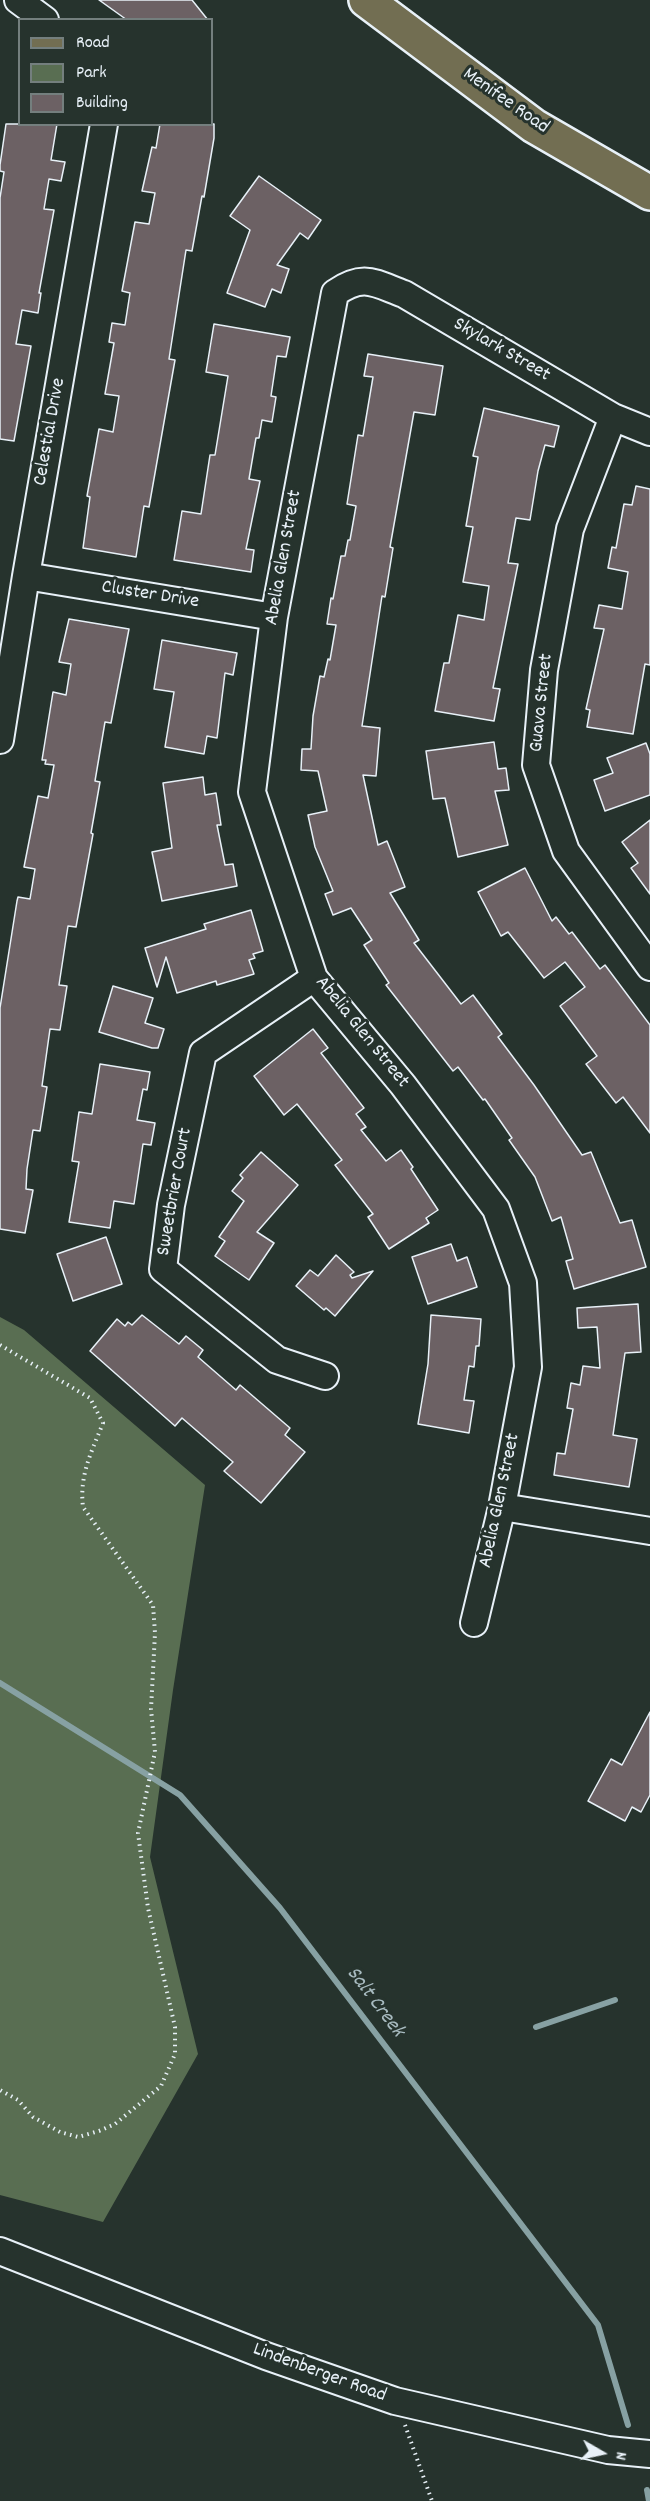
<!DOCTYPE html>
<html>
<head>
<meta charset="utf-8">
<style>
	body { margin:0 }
	#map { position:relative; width:650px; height:2501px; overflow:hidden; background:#26332d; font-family:Dekko,sans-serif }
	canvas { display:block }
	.legend { position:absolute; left:18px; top:18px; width:195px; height:108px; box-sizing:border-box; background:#26332d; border:2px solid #747f7e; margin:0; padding:8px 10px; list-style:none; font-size:18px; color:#e8f1f8 }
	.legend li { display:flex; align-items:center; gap:12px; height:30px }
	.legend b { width:30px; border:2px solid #747f7e }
	.north { position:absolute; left:572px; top:2423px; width:60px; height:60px; -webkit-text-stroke:4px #26332d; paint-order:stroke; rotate:99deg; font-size:16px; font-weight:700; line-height:24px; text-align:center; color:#e8f1f8 }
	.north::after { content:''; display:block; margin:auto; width:21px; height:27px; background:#e8f1f8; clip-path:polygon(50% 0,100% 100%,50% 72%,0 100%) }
</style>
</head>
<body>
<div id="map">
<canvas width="650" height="2501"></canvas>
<ul class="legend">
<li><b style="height:8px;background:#726e52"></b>Road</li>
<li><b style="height:16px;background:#596e52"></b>Park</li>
<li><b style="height:16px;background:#6c6164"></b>Building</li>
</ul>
<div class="north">N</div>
</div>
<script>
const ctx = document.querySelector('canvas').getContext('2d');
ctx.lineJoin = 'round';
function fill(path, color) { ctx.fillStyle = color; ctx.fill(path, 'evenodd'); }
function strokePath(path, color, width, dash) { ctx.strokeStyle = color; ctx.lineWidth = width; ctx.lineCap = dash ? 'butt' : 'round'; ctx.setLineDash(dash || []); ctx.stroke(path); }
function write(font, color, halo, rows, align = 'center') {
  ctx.font = font + ' Dekko,sans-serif'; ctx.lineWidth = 6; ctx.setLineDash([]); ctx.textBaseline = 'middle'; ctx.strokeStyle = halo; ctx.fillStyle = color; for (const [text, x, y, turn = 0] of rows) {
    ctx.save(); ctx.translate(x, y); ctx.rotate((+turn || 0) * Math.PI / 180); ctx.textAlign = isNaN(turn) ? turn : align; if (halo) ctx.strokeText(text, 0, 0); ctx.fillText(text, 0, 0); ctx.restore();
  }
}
fill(new Path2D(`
	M0,1317L24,1330L205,1485L173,1690L150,1857L198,2054L103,2222L0,2195Z`), '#596e52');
strokePath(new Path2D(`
	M0,1683L180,1795L280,1908L598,2325L628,2425
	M536,2027L615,2000
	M647,2490L649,2501`), '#87a1a3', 6);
const building = new Path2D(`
	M99,0H192L208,20H127Z
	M6,124H57L51,160L65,162L61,181L49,179L44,209L54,210L39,293H41L38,313L22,310L16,344L31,346L14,441L0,439V198L4,172L0,171V165Z
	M160,124H214V138L204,197L202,196L192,251L186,250L169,359L175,360L149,507L144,506L136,557L83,548L90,497L87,496L99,429L113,432L119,396L105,394L114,343L109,342L112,323L125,325L130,293L122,291L135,222L149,224L155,193L142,191L152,147L156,148Z
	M259,176L321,220L308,239L300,233L277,265L289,269L281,293L272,289L265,307L227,293L250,230L230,216Z
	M214,324L290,337L286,357L277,356L271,396L276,397L272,422L262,420L259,438H256L249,479L260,481L246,549L254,550L251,572L174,560L182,511L201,514L210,455H215L228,376L206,372Z
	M368,354L443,366L435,415L414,412L390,547L393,548L385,597L382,596L362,726L380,728L376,776L363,775L378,845L387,841L405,887L390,893L419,940L414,943L461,1004L473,995L502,1034L498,1037L534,1085L582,1155L591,1152L620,1223L632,1220L646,1267L574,1289L566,1261L573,1259L561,1217L552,1221L535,1177L509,1140L512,1138L485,1099L483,1100L458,1067L453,1071L386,985L389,983L364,945L372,940L351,908L333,915L325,894L333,891L315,847L308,815L327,811L318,771L301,770L302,749H311L313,716L320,676L324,677L328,659L330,660L336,625L327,624L331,598L333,599L341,556H345L348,540H350L356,506L347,504L358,435L363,436L373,377L364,376Z
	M484,408L559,426L554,447L545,445L538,471L530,520L516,518L508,563L518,564L493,688L500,689L494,721L435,711L444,663H449L458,615L484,620L489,586L463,582L473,527L466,526L478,457L473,456Z
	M636,486L650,489V665L645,664L633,734L587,727L590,710L586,709L604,629L594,628L599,605L622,609L628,572L608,568L612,547L616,548L624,504L632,505Z
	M69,619L129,629L111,723L105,722L95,781L100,782L91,833L93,834L76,927L68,926L59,985L67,986L60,1030L50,1029L42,1086L47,1087L40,1131L33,1130L27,1169L26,1189L33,1190L25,1233L0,1229V1008L17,901L18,897L30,899L35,869L24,867L38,796L48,798L54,765L45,764L46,760H42L53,692L66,695L71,664L59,662Z
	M162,640L237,653L233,675L225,673L217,738L207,736L204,754L165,747L174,692L154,689Z
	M494,742L498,769L506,768L509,790L495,791L508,845L458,857L445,798L433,799L426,751Z
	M646,743L650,754V795L605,811L594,780L613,773L607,758Z
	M203,777L205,795L216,793L221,825H217L225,865L233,864L237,886L162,901L152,852L172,848L163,783Z
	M650,820V894L631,868L638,863L622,842Z
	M525,868L552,921L556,917L569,934L572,932L600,969L605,965L650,1025V1133L623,1097L616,1103L586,1064L597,1056L560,1006L585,987L565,962L544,978L508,932L501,936L478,892Z
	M251,910L263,951L253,954L255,958L249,960L254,974L217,985L216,981L177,993L166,957L157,987L145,948L206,929L204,924Z
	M113,986L153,998L145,1023L164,1029L158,1048H152L99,1032Z
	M313,1029L328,1048L321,1053L364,1108L356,1114L366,1127L361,1130L386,1161L401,1150L413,1167L411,1169L438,1210L426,1218L429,1223L389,1249L368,1217L373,1214L335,1165L342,1160L297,1104L284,1115L254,1076Z
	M100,1064L150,1072L147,1090L143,1089L137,1120L155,1123L151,1145L143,1144L134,1204L114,1201L110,1228L69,1222L79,1162L72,1161L79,1112L92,1114Z
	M261,1152L298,1185L257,1232L274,1243L249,1280L215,1256L225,1241L219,1237L244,1201L232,1191L243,1178L240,1175Z
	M106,1237L122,1284L73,1301L57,1254Z
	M451,1244L457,1261L467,1257L477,1287L428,1304L412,1257Z
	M336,1255L354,1272L350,1275L352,1278L373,1271L335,1316L326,1308L324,1310L296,1286L310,1270L318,1276Z
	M638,1304L641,1352L625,1353L613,1435L637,1439L629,1487L554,1475L557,1453L565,1454L573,1409L567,1408L571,1383L580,1385L583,1366L600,1368L597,1327L578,1328L577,1308Z
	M142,1315L179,1344L186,1336L203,1350L198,1357L236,1390L240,1385L290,1428L285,1435L305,1452L261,1503L224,1471L233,1462L182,1418L175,1426L90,1351L117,1319L125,1326L128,1322L132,1325Z
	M431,1315L481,1319L479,1346H476L474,1367L469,1366L464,1400L474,1401L469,1433L418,1424L428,1364Z
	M650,1712V1795L641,1812L632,1807L625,1821L588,1801L611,1759L622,1765Z`);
fill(building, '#6c6164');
strokePath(building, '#e8f1f8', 1.5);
const minor = new Path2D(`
	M18,0L45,20
	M613,417L570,529L544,670L536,765L566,851L650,967
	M26,576L274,617
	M0,740L26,576L104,124
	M314,978L203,1053L171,1205L163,1269L277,1360L325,1376
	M502,1507L650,1531
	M474,1623L502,1507L528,1367L523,1283L496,1209L403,1085L314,978L252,792L274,617L335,293C364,273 374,283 404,294L613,417L650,432
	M0,2251L266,2356L395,2401L608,2450L650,2454`);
const major = new Path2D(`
	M366,0L534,126L650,193`);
strokePath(minor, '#e8f1f8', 30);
strokePath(major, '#e8f1f8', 38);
strokePath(new Path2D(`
	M0,1345L90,1398L103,1423C92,1451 79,1475 83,1507L153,1605L155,1633L151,1709L155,1752L138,1833L148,1908L175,2027V2054L161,2086L115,2124L99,2131L78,2137L60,2132L33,2117L18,2100L0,2090
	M405,2425L432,2501`), '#e8f1f8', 4, [1.5, 4.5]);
strokePath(minor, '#26332d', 26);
strokePath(major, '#726e52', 33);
write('20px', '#e8f1f8', '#26332d', [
	["Menifee Road",505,102,35],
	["Skylark Street",501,351,30],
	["Celestial Drive",51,432,-80],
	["Abelia Glen Street",285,558,-80],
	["Cluster Drive",150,596,9],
	["Guava Street",543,703,-84],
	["Abelia Glen Street",361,1033,51],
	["Sweetbrier Court",176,1192,-80],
	["Abelia Glen Street",501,1501,-78],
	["Lindenberger Road",319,2374,20]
]);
write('italic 21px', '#a8bbc0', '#26332d', [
	["Salt Creek",374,2003,53]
]);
</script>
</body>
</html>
